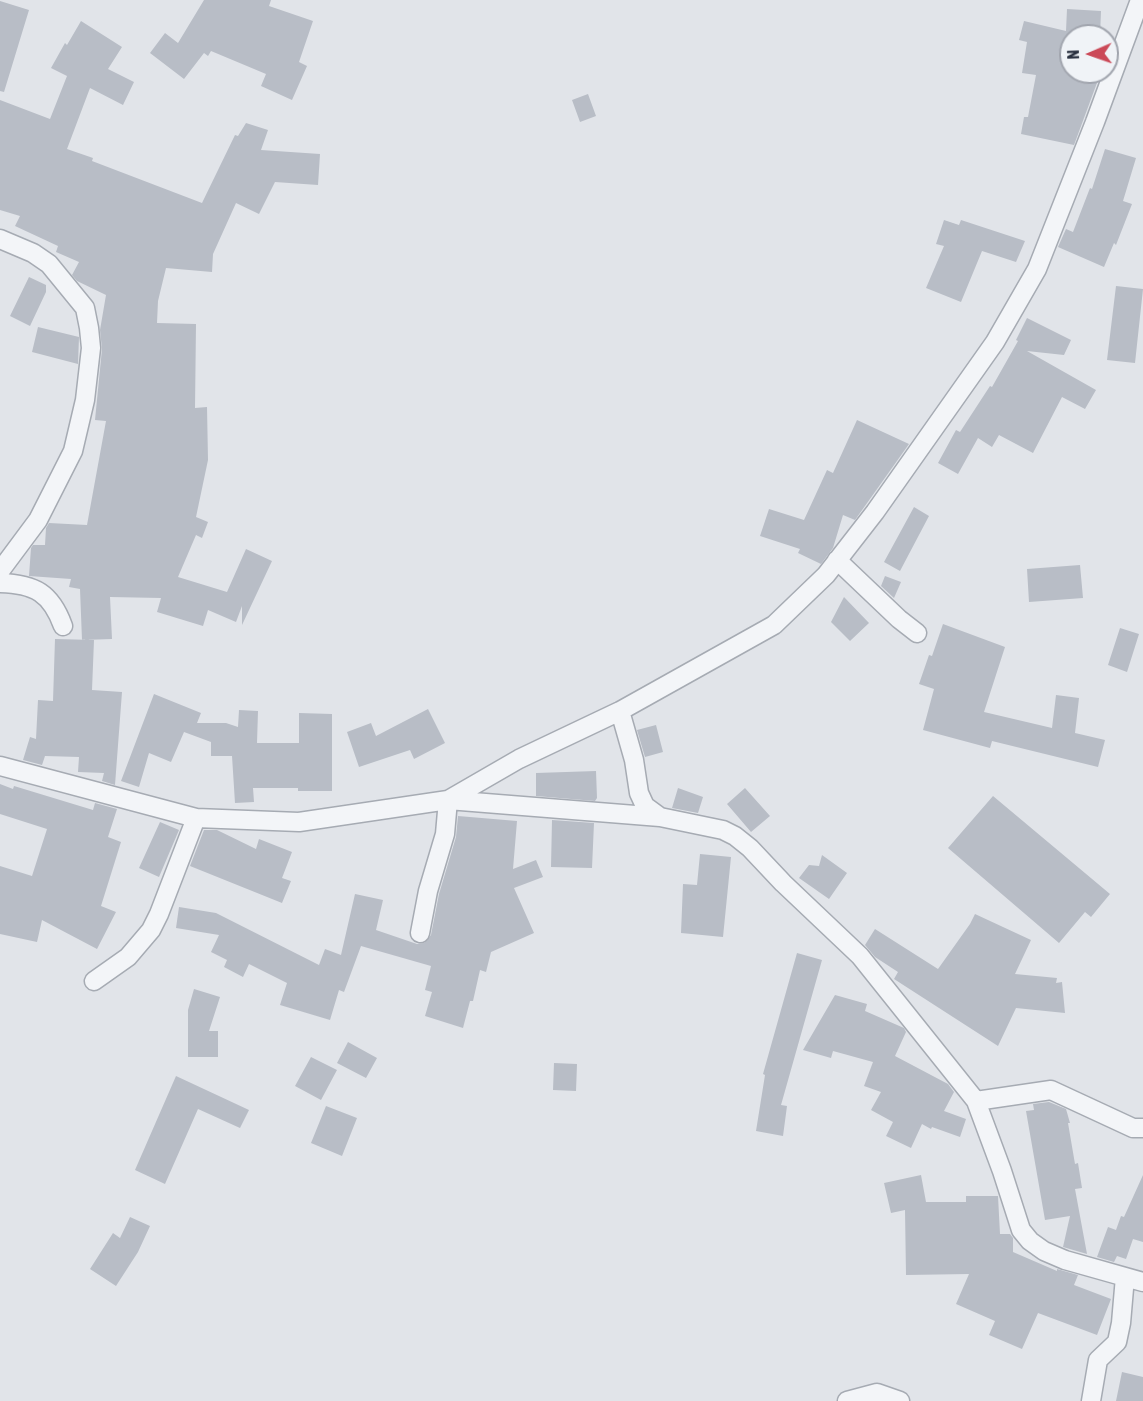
<!DOCTYPE html>
<html>
<head>
<meta charset="utf-8">
<style>
	body { margin:0 }
	#map { position:relative; width:1143px; height:1401px; overflow:hidden; background:#e1e4e9; font-family:"Asap Condensed",sans-serif }
	canvas { display:block }
	.north { position:absolute; left:1059px; top:24px; width:60px; height:60px; box-sizing:border-box; background:#f0f3f7; border:2px solid #a1a5ae; border-radius:50%; rotate:268deg; font-size:16px; font-weight:700; line-height:24px; text-align:center; color:#2a3140 }
	.north::after { content:''; display:block; margin:auto; width:21px; height:27px; background:#cb4958; clip-path:polygon(50% 0,100% 100%,50% 72%,0 100%) }
</style>
</head>
<body>
<div id="map">
<canvas width="1143" height="1401"></canvas>
<div class="north">N</div>
</div>
<script>
const ctx = document.querySelector('canvas').getContext('2d');
ctx.lineJoin = 'round';
function fill(path, color) { ctx.fillStyle = color; ctx.fill(path, 'evenodd'); }
function strokePath(path, color, width, dash) { ctx.strokeStyle = color; ctx.lineWidth = width; ctx.lineCap = dash ? 'butt' : 'round'; ctx.setLineDash(dash || []); ctx.stroke(path); }
fill(new Path2D(`
	M204,0H271L269,6L313,21L299,62L307,66L292,100L261,86L266,74L211,51L208,56L204,53L184,79L150,53L165,33L178,43Z
	M0,1L29,10L4,92L0,91Z
	M1067,9L1101,11L1100,36H1071V72H1101L1074,145L1021,134L1024,117H1028L1036,75L1022,73L1027,42L1019,40L1024,21L1066,31Z
	M81,21L122,47L108,69L134,82L123,105L90,88L67,149L93,158L92,161L202,203L235,135L238,136L246,123L268,130L261,150L320,154L318,185L275,182L259,214L236,203L213,254L212,272L166,268L158,301L157,323L196,324L195,408L207,407L208,460L196,517L208,522L202,538L196,535L178,577L227,592L246,549L272,561L242,625V606L236,622L208,610L203,626L157,612L161,598L110,597L112,639L82,640L80,589L69,587L71,579L29,576L31,548L33,545H45L46,528L49,523L87,525L106,421L95,420L102,349L100,330L106,295L77,281L72,275L79,262L56,252L58,246L15,226L20,216L0,210V100L50,119L67,76L51,68L65,43L67,45Z
	M588,94L596,116L580,122L572,100Z
	M1105,149L1136,158L1123,201L1132,204L1116,245L1114,243L1104,267L1058,247L1066,229L1073,232L1090,188L1092,189Z
	M944,220L959,225L961,220L1025,241L1016,262L982,251L961,302L926,288L944,246L936,244Z
	M29,277L46,285V292L30,326L10,316Z
	M1116,286L1143,289L1135,363L1107,360Z
	M1027,318L1071,340L1064,355L1027,351L1096,390L1085,409L1062,397L1033,453L999,435L992,447L978,438L958,474L938,463L956,430L960,432L990,386L992,387L1018,341L1016,340Z
	M38,327L79,337L78,364L32,352Z
	M857,420L909,444L855,520L843,515L833,548L821,564L798,553L800,549L760,536L769,509L804,520L827,470L833,473Z
	M914,507L929,516L900,571L884,562Z
	M1080,565L1083,598L1029,602L1027,569Z
	M885,576L901,582L894,598L881,586Z
	M844,597L869,623L850,641L831,622Z
	M943,624L1005,647L984,712L1052,728L1056,695L1079,698L1075,733L1105,740L1098,767L992,741L990,748L923,730L934,689L919,684L929,655L932,656Z
	M1120,628L1139,634L1127,672L1108,665Z
	M55,639L94,640L92,690L122,692L115,785L102,781L104,773L78,772L79,757L45,756L42,765L23,760L30,737L36,739L38,700L53,701Z
	M154,694L201,713L197,723H226L238,727L239,710L258,711L257,743H299V713L332,714V791H298V788H253L254,802L235,803L232,756H211V742L184,732L171,762L149,753L139,787L121,781Z
	M428,709L445,743L414,759L410,750L359,767L347,732L371,723L376,736Z
	M656,725L663,752L645,757L637,730Z
	M596,771L597,798L595,801L536,796V773Z
	M0,784L13,789L14,786L93,810L95,803L117,809L108,837L121,842L101,906L116,912L97,949L42,920L37,942L0,934V866L32,876L47,829L0,814Z
	M678,788L703,797L698,813L672,808Z
	M745,788L770,816L751,832L727,804Z
	M993,796L1110,894L1091,917L1085,912L1059,943L948,848Z
	M458,816L517,821L513,869L536,860L543,877L514,888L534,933L491,952L486,972L480,970L473,1001H470L463,1028L425,1016L432,992L425,990L431,966L361,946L344,992L339,990L330,1020L280,1005L287,983L249,964L243,977L224,967L227,960L211,952L219,935L176,928L179,907L216,913L319,965L325,949L341,955L355,894L383,900L376,930L417,944L424,943L431,935L439,894L456,837Z
	M552,820L594,823L592,868L551,867Z
	M160,822L179,830L159,877L139,868Z
	M204,830H217L256,849L259,839L292,852L282,878L291,881L282,903L190,866Z
	M700,854L731,857L723,937L681,933L683,884L697,885Z
	M822,855L847,873L829,899L799,878L809,865L819,866Z
	M975,914L1031,940L1015,974L1057,978L1056,983L1062,982L1065,1013L1016,1008L998,1046L894,979L898,972L875,957L865,945L875,929L938,969L970,924Z
	M797,953L822,960L781,1105L787,1106L783,1136L756,1131L765,1075L763,1074Z
	M194,989L220,997L209,1031H218V1057H188V1010Z
	M835,995L867,1004L865,1011L904,1028L906,1032L895,1056L948,1084L954,1092L944,1111L966,1119L960,1137L932,1127L931,1129L922,1124L911,1148L886,1136L893,1122L871,1110L881,1092L864,1086L873,1062L833,1051L831,1058L803,1050Z
	M348,1042L377,1058L366,1078L337,1063Z
	M311,1057L337,1070L321,1100L295,1086Z
	M554,1063L577,1064L576,1091L553,1090Z
	M176,1076L249,1110L240,1128L198,1109L165,1184L135,1170Z
	M1049,1102L1066,1109L1070,1123H1068L1075,1164L1078,1163L1082,1188L1075,1189L1087,1254L1063,1247L1070,1216L1045,1220L1026,1111L1034,1110L1033,1104Z
	M326,1106L357,1118L342,1156L311,1143Z
	M921,1175L926,1202H966V1196H998L1000,1234H1010L1013,1238V1252L1057,1271V1269L1078,1275L1074,1285L1111,1299L1097,1335L1038,1313L1022,1349L989,1335L995,1321L956,1304L969,1274L906,1275L905,1210L891,1213L884,1183Z
	M1143,1175V1242L1133,1239L1126,1259L1117,1256L1114,1262L1097,1257L1108,1227L1116,1230L1121,1216L1124,1217Z
	M130,1217L150,1226L138,1252L116,1286L90,1269L113,1233L120,1238Z
	M1122,1372L1143,1377V1401H1116Z`), '#b8bdc6');
const street = new Path2D(`
	M0,239L33,253L49,264L85,308L89,328L91,348L85,400L73,451L38,520L0,571
	M837,560L899,619L917,633
	M0,583C35,584 51,593 63,626
	M620,711L634,760L639,793L645,806L660,817L723,830L735,836L750,848L783,883L860,956L976,1101L1002,1171L1021,1230L1030,1241L1044,1251L1065,1260L1143,1282
	M0,766L196,818L299,822L448,800L519,759L620,711L774,625L826,575L875,512L995,342L1037,269L1095,122L1140,0
	M420,933L428,891L445,834L448,800L660,817
	M94,981L128,957L151,930L159,914L196,818
	M976,1101L1051,1090L1133,1128H1143
	M847,1401L877,1393L900,1401
	M1091,1401L1098,1360L1117,1342L1121,1323L1125,1277`);
strokePath(street, '#a6abb3', 21);
strokePath(street, '#f3f5f8', 18);
</script>
</body>
</html>
